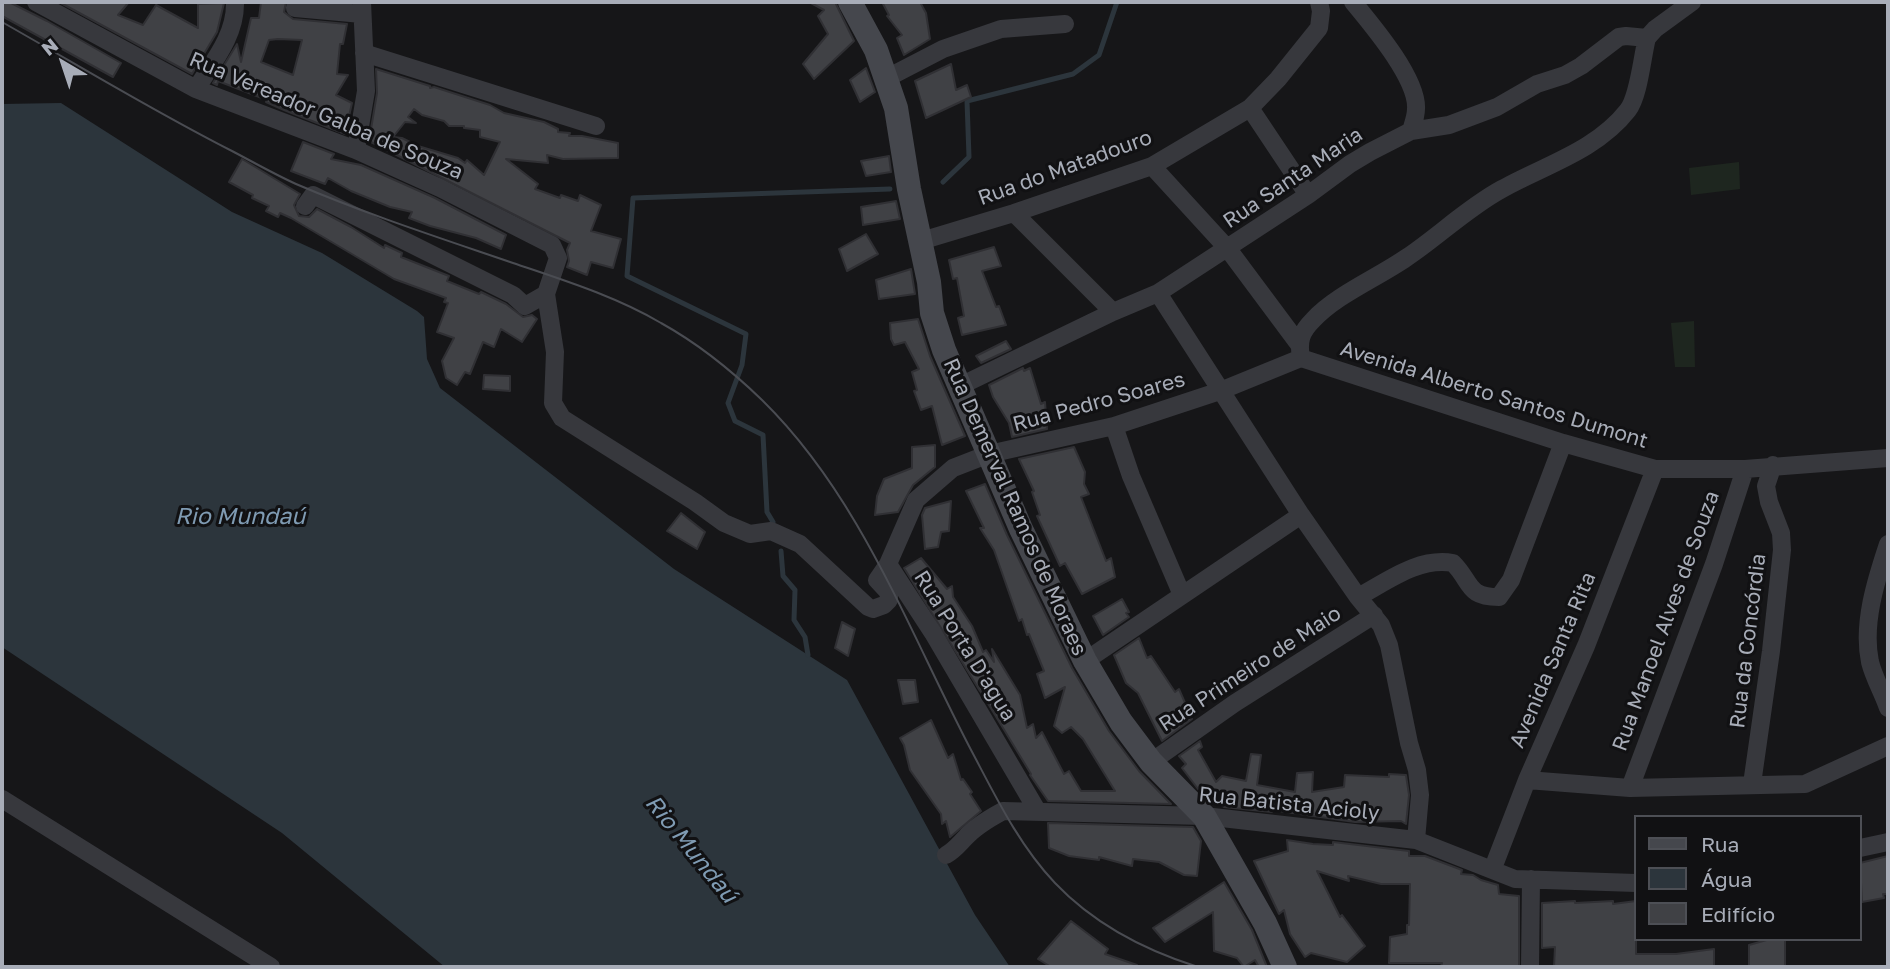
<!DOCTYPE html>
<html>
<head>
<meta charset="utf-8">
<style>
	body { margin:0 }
	#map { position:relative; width:1890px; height:969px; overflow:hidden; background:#161618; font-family:"Golos Text",sans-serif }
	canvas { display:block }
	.frame { position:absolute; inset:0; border:4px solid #a8adb8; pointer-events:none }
	.legend { position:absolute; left:1634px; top:815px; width:228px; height:126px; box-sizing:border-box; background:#111113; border:2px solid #4d4f55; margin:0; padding:9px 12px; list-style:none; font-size:21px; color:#a8adb8 }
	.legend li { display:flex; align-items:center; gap:14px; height:35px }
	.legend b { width:35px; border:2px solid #4d4f55 }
	.north { position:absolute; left:28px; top:28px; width:70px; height:70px; -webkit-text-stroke:5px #111113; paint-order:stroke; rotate:321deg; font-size:19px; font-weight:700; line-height:28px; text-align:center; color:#a8adb8 }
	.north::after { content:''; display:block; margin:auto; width:24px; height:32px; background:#a8adb8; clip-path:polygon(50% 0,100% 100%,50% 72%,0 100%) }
</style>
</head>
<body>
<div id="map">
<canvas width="1890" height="969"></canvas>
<div class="frame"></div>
<ul class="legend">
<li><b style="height:9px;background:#45474d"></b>Rua</li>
<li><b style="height:19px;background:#2c353c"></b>Água</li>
<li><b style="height:19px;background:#404145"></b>Edifício</li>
</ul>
<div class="north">N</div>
</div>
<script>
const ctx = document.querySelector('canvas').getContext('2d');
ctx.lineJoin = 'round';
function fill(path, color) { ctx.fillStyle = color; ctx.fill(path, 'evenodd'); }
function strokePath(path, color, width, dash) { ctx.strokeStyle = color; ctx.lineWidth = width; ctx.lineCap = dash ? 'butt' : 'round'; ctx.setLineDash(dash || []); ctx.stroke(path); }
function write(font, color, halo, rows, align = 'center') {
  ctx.font = font + ' "Golos Text",sans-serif'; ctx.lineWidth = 6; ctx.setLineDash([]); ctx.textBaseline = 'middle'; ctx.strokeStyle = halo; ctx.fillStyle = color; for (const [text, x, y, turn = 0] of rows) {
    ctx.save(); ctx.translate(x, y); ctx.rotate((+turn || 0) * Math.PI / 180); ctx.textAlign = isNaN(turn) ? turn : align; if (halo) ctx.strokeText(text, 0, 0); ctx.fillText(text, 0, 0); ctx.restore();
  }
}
fill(new Path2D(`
	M1739,162L1740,189L1691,195L1689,168Z
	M1694,321L1695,367H1675L1671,323Z`), '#1e261f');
fill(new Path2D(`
	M61,103L232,212L322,253L417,311L424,317L427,359L440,388L674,569L847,680L975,915L1010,967H445L282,833L2,647V104Z`), '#2c353c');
strokePath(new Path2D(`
	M943,182L969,157L967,101L1073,74L1099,55L1117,2
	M773,522L767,512L763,435L735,421L728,403L742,365L746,334L627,276L633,198L890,189
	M781,551L783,576L795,590L794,620L805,637L808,655`), '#2c353c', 5);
const building = new Path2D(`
	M2,2H9L47,21L121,63L113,77L2,16Z
	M59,2H129L118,15L143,25L156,5L198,28V4L224,3L217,32L192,74Z
	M261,2H286L284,12L293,19L347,24L343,44H340L337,74L348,75L336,95L352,103L345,134L284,110L266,102L267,100L218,81L217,85L213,83L237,44L241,62L251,18H259ZM278,39L302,40L293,75L261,62L269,40Z
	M809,2H835L854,41L814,79L803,64L828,34L818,16L824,10Z
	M882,2H920L926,13L930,39L904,55L897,38L902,35L887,16L889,15Z
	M951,64L956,90L967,85L971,97L926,118L915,81Z
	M866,68L875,92L860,102L850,80Z
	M376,69L430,86V88L434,87L490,105L504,113L544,122L558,129V132L570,133L569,136H582L618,143V158L563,159L547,155L548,163L506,159L538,184L535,189L560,198L561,195L578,201L580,195L601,205L591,231L621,239L613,268L591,262L587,275L567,267L569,261L567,250L570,243L369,141L377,93ZM414,109L422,115L444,121L449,126H464V128L480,130V137L500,142L484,175L467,160L465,163L458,158L418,146L402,138L393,137L405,122L416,123L408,117Z
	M303,142L334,154L331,159L361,165L435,198L506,235L501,249L476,238L430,226L409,218L412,212L390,207L351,191L328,178L325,184L291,171Z
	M889,156L891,172L866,176L861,161Z
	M242,159L300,194L294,205L299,216L309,217L317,209L351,227L384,248L385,245L402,253L401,257L449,276L447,281L479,294L481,292L506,304L523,317L532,315L537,319L522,342L501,329L494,347L483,342L470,374L465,372L457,385L446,378L442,361L454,338L437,332L448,303L444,302L446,298L394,279L291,218L280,213L278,217L266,211L269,206L252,198L253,195L229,182Z
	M896,201L900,219L863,225L861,207Z
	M866,234L878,254L847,271L839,249Z
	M994,247L1001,266L982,271L996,307L999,306L1006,325L962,335L958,318L964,316L957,278L953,279L949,260Z
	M911,269L915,294L879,299L876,280Z
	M918,319L930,356L965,436L942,445L932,406L921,410L914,391L917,390L912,372L919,369L905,342L894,345L891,339L890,323Z
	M1006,341L1011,349L981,363L976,356Z
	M1023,368L1024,371L1030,368L1041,404L1045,402L1047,429L1012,437L1009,423L993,397L989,385Z
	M484,375L510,376V391L483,389Z
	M935,445V467L913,485L898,512L875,515L877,496L884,479L912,468V447Z
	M1074,447L1085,472L1084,484L1089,494L1081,497L1106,561L1111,558L1115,577L1082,594L1065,563L1060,566L1037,516L1040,515L1032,492L1034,491L1019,459Z
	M985,484L1007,535L1072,668L1109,731L1139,771L1171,804L1048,801L1030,775L1031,774L981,692L984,691H980L904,568L921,558L947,589L952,586L953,597L972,626L983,652L986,650L994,662L992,649L1020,695L1027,728L1033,724L1036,738L1042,732L1064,774L1069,771L1081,791H1115L1083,739L1071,727L1062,733L1054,726L1065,687L1045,698L1037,674L1044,671L1029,634L1027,635L1022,619L1019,621L994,550L980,528H984L966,491Z
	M951,501L949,531L941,532L938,547L925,549L922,515L925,508Z
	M681,513L705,532L697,549L667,531Z
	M1122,599L1129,612L1126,613L1129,617L1103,635L1093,616Z
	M842,622L855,629L848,656L835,648Z
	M1139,638L1147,658L1151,656L1175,692L1179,689L1192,719L1162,741L1138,693L1126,683L1114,655Z
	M898,680H915L918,702L903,704Z
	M931,720L948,758L953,754L961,780L963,779L972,792L970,794L981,811L950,837L946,821L942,824L941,814L910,770L904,745L900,738Z
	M1200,741L1202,747L1198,750L1216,782L1222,776L1246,781L1251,754L1261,755L1257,785L1295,792L1297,773L1313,772L1312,792L1344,787L1345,775L1389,777V774L1406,775L1409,795L1406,824L1401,821L1355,822L1272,810V812L1224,807L1199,787L1198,789L1182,768L1186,764L1179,756Z
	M1048,823L1193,827L1201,841L1197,876L1184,875L1159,862L1133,859L1132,866L1099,857V860L1069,856L1049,848Z
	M1287,840L1313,844L1333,845V842L1409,851V856H1425L1462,870L1461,874L1473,875L1481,880L1498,885L1499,894L1519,896V967H1441L1442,963H1389L1390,937L1407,934V925H1409L1410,884H1381L1348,876L1349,881L1317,871L1340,917L1342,915L1365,946L1347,962L1311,953L1305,957L1290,934L1284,910L1279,914L1254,861L1288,851Z
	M1888,856V894H1883L1884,898L1862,902L1860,863Z
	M1224,882L1252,930L1267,967H1259L1255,960L1244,967L1237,958L1214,951L1213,912L1165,942L1153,928Z
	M1575,901V903L1613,901V904L1636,901V954H1676L1714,949V967H1554L1555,947L1542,948V903Z
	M1071,921L1108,949L1105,954L1137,965L1136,967H1051L1038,959Z
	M1770,939H1785V967H1749V945Z`);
fill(building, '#404145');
strokePath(building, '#303034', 2);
strokePath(new Path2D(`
	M36,2L196,89L356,150L440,188L552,245L558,258L546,294L555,352L553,403L562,418L695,502L724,523L750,534L771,531L800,544L868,607L873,609L884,605L889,600V593L877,580L888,564
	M1353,2C1372,25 1418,79 1416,109C1416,116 1413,124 1411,131
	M295,8L362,14
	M364,53L596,126
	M887,78L943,49L1001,29L1065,24
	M196,89C213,62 236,35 235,2
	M1250,108L1308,195
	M356,150L366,91L362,2
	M1152,166L1228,249L1298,343
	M305,206L313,195L513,295L525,306L546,294
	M1014,213L1113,312
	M921,241L1014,213L1152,166L1250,108L1278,79L1319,28L1321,11L1319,2
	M1158,293L1301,515L1358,597L1381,625L1389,645L1409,743L1417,770L1420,795L1416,840
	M1301,358C1298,341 1301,332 1313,320C1336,295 1377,278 1406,258C1439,236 1467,208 1502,189C1545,165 1596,151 1628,110C1639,96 1642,57 1647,38
	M960,386L1113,312L1158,293L1308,195L1350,164L1370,152L1411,131L1449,125L1497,107L1537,84L1565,75L1581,66L1619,37L1626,36L1647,38L1655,29L1692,2
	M1114,426L1131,476L1182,595
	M1888,544C1876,580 1862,624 1870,662C1874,678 1883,693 1888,708
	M1358,597C1388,581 1418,557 1453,563C1472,582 1466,597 1499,597L1511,580L1563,443
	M1085,661L1301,515
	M1151,762L1235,703L1374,615
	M1527,780L1630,788L1805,784L1888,746
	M1752,784L1771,651L1782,550L1781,533L1769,502L1766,486L1773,465
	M1630,788L1714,564L1745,469
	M2,799L271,967
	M1038,812L933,633L888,564L916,500L953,468L989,454L1114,426L1220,391L1301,358L1563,443L1655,469H1745L1888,458
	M1860,848L1888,842
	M946,855C955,850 959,844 966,837C976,826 990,818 1003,811L1204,816L1416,840L1515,879L1636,883
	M1493,868L1527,780L1586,646L1655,469
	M1530,967L1531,879`), '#37383d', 18);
strokePath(new Path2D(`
	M850,2L876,50L896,108L909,189L929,282L932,313L944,350L1021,529L1085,661L1121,722L1151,762L1204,816L1265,923L1285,967`), '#45474d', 24);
strokePath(new Path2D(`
	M2,22C78,65 153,111 232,151C253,162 274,174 296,184C366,214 440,238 513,263C563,280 615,296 661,323C699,344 731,370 762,400C860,496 908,629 970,748C995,795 1018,844 1055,883C1094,924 1144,950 1198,967`), '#4a4c52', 2);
write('21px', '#a8adb8', '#111113', [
	["Rua Vereador Galba de Souza",326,116,23],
	["Rua do Matadouro",1065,168,-20],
	["Rua Santa Maria",1293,178,-34],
	["Avenida Alberto Santos Dumont",1494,395,17],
	["Rua Pedro Soares",1099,402,-15],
	["Rua Demerval Ramos de Moraes",1015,507,66],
	["Rua Manoel Alves de Souza",1666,621,-70],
	["Rua da Concórdia",1748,641,-83],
	["Rua Porta D'agua",965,646,58],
	["Avenida Santa Rita",1553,660,-67],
	["Rua Primeiro de Maio",1250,669,-33],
	["Rua Batista Acioly",1289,804,6]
]);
write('italic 23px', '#7f9bb3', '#111113', [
	["Rio Mundaú",240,517],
	["Rio Mundaú",691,849,51]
]);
</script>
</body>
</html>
